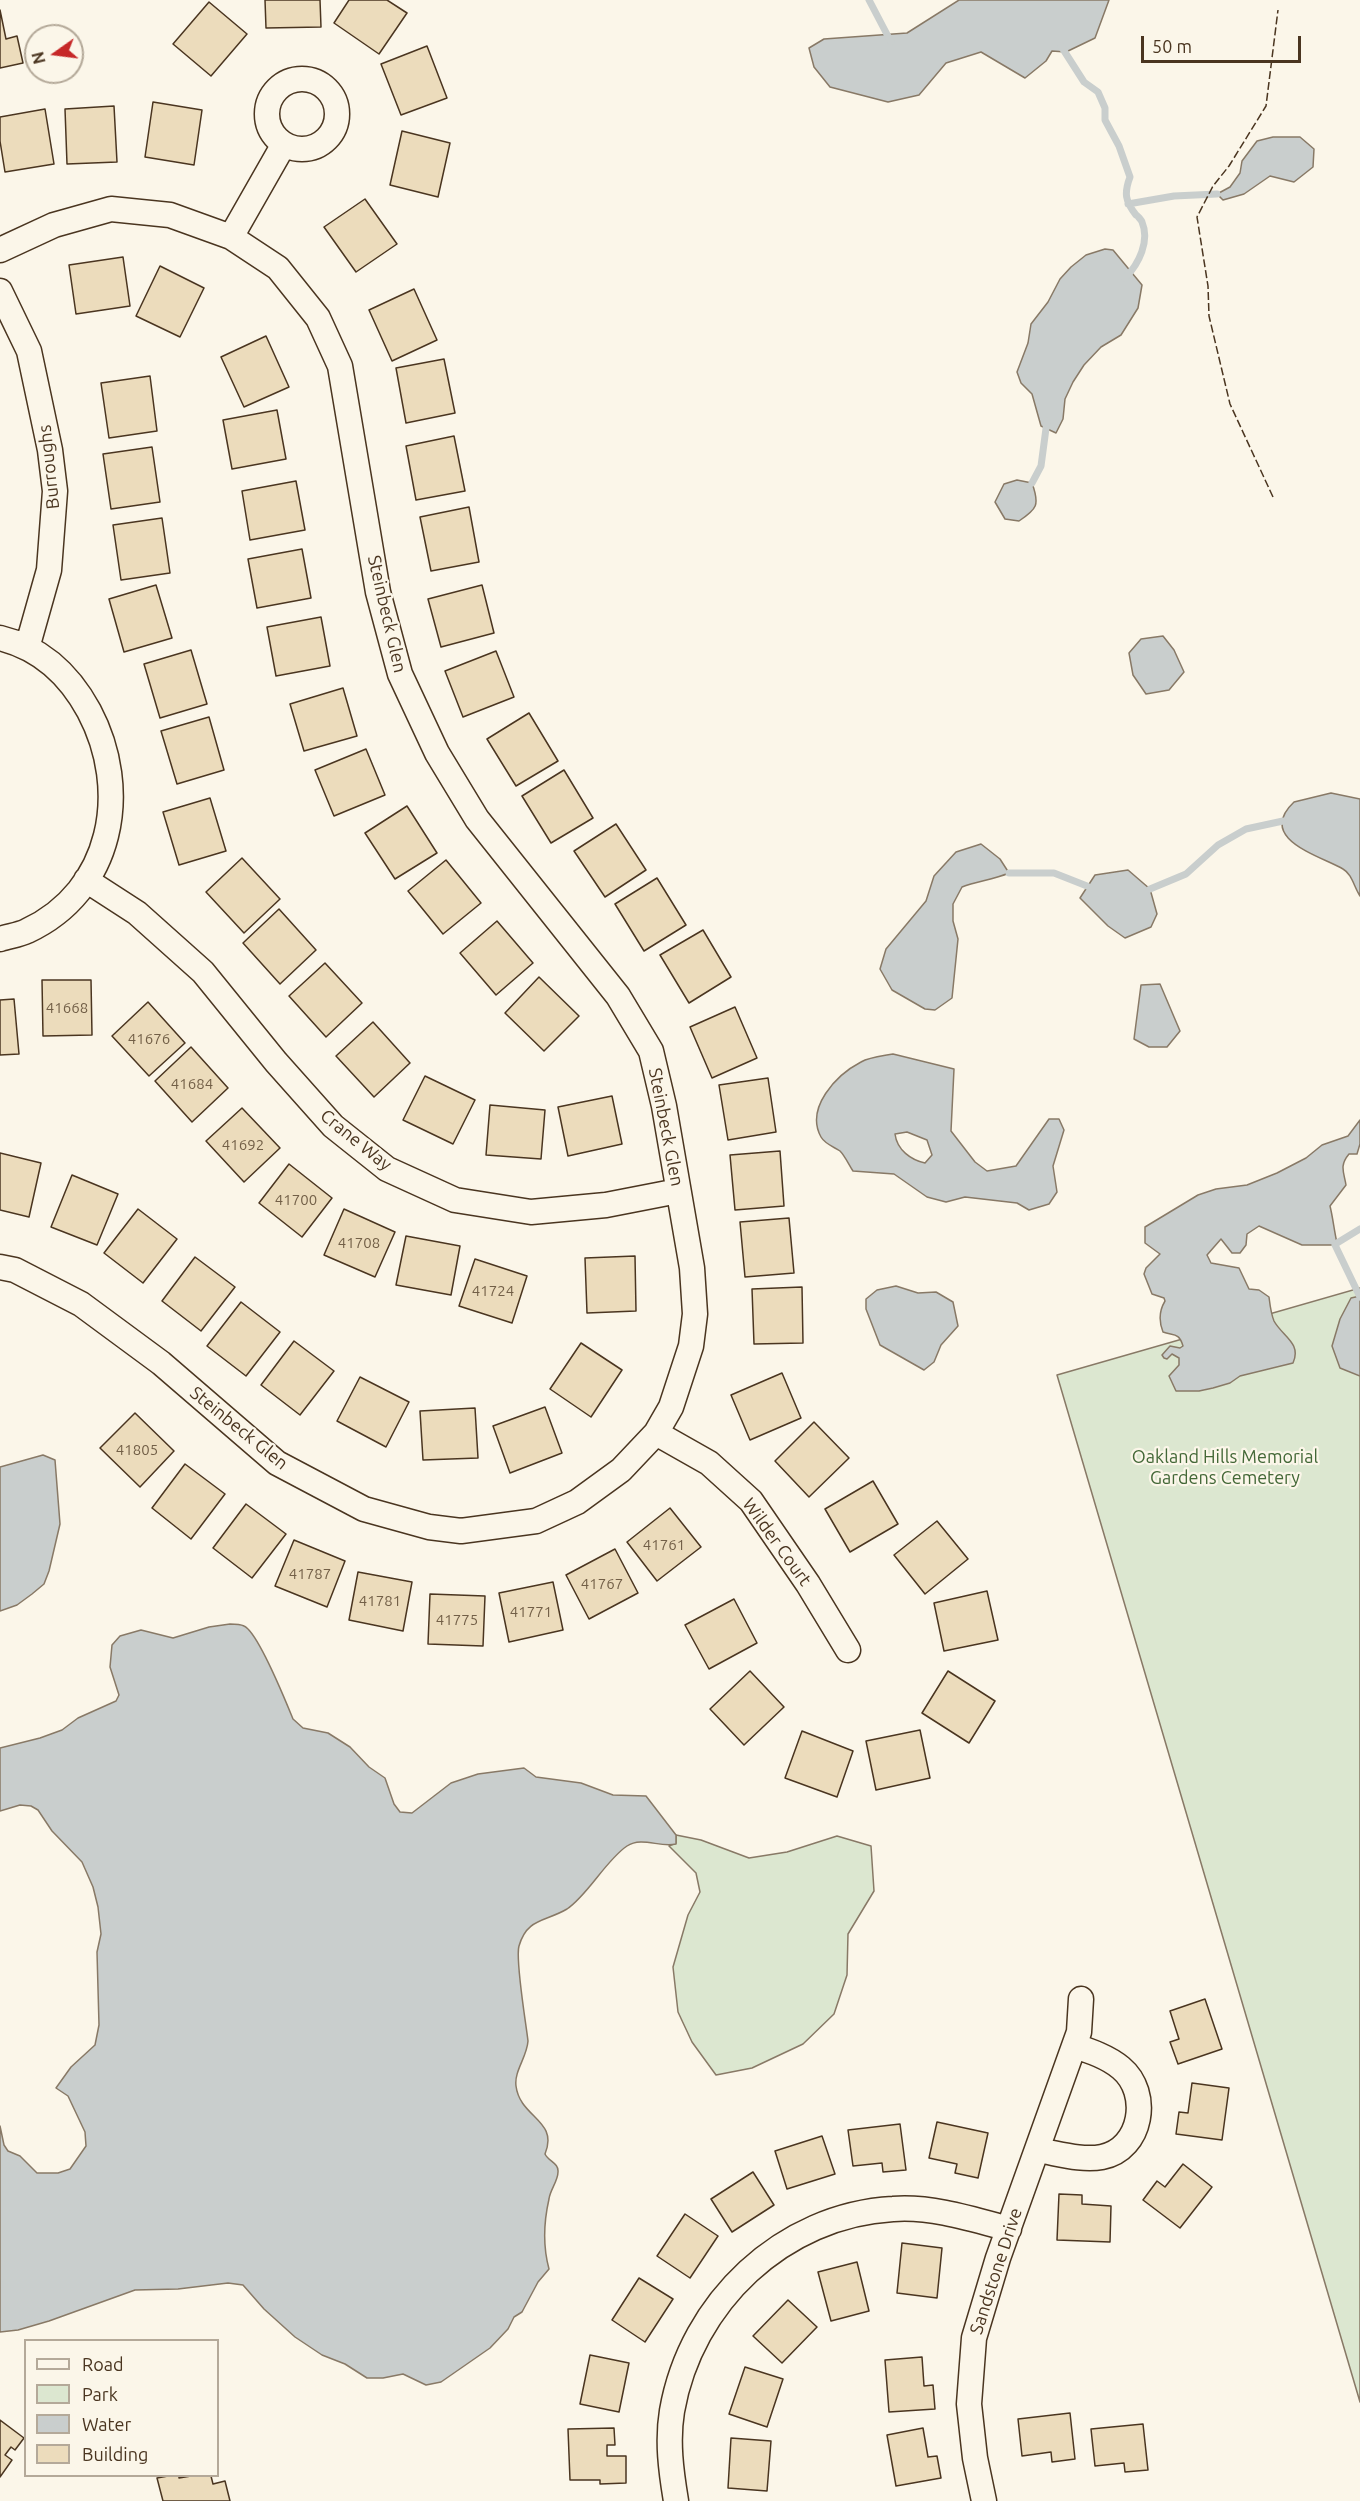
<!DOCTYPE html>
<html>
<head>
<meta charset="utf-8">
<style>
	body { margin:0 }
	#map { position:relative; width:1360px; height:2501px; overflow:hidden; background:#fbf6e9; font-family:Ubuntu,sans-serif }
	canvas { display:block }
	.legend { position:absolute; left:24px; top:2339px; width:195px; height:138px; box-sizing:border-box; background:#fbf6e9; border:2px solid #b4a999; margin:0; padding:8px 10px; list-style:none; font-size:18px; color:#4a3520 }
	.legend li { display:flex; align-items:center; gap:12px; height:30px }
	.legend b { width:30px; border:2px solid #b4a999 }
	.north { position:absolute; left:24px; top:24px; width:60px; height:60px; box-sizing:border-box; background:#fbf6e9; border:2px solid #b4a999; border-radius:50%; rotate:256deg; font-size:16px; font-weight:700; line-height:24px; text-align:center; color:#4a3520 }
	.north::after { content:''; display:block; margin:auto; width:21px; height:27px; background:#c62828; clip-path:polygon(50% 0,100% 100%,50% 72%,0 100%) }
	.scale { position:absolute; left:1141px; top:36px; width:160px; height:27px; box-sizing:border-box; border:3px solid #4a3520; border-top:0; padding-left:8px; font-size:18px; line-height:21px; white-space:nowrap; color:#4a3520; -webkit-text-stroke:4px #fbf6e9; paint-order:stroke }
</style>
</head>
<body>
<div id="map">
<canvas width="1360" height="2501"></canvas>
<ul class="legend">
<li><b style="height:8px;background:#fbf6e9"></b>Road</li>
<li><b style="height:16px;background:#dce7d0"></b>Park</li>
<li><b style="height:16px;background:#c9cecd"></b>Water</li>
<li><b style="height:16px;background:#ecdcbc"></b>Building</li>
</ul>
<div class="north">N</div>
<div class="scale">50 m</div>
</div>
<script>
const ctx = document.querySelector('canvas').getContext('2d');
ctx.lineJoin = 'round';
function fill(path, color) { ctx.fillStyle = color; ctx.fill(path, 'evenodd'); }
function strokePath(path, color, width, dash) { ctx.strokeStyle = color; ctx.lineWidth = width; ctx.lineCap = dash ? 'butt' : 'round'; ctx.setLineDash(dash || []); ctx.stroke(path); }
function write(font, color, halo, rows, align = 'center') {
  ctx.font = font + ' Ubuntu,sans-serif'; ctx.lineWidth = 4.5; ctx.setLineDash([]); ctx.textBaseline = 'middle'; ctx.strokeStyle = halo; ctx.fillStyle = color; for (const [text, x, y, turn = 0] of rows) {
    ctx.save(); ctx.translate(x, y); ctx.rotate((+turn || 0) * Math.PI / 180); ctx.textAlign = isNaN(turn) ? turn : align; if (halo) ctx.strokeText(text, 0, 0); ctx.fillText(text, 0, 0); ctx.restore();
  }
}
const green = new Path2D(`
	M1360,1288V2402L1057,1375Z
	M676,1835L701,1840L749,1858L787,1852L837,1836L871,1846L874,1891L848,1934L847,1975L834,2014L803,2044L752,2068L716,2075L692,2042L678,2012L673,1967L688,1915L700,1892L696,1873L669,1846L676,1843Z`);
fill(green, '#dce7d0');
strokePath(green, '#887966', 1.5);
const water = new Path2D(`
	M959,0H1109L1095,38L1066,52L1052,51L1046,61L1025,78L981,52L946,63L919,95L888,102L830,87L814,67L809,48L824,39L907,33Z
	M1273,137H1300L1314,149L1313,167L1294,182L1270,176L1244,194L1223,200L1217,194L1230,187L1240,173L1242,161L1257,141Z
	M1105,249L1113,250L1142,285L1138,308L1121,335L1101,347L1084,365L1073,382L1065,399L1063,419L1056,433L1041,426L1032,394L1021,383L1017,372L1028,343L1031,324L1048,302L1060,279L1071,267L1086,255Z
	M1017,480L1032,483C1040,505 1037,509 1019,521L1005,519L995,502L1004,484Z
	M1163,636L1174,650L1184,672L1169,690L1146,694L1133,675L1129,653L1141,639Z
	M1331,793L1360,799V896C1354,887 1352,874 1343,869C1321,856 1255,839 1294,802Z
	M981,844L1000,859L1009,873C993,880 977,881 962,887L953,904V921L958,939L952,998L935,1010L925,1009L892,990L880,969L886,949L926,901L934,876L956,852Z
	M1128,870L1150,889L1157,914L1151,927L1125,938L1108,926L1080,898L1095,875Z
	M1160,984L1180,1031L1167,1047H1149L1134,1039L1141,985Z
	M893,1054L954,1069L951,1131L975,1162L987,1171L1016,1166L1049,1119H1059L1064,1130L1053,1166L1057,1192L1049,1204L1029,1210L1017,1203L965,1197L946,1202L927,1197L894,1174L853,1171C849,1165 845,1156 840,1151C834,1147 825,1144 821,1137C805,1108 836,1075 861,1062C870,1057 883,1056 893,1054ZM907,1132L927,1140L932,1155L925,1163C911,1160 897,1150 895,1134Z
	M1360,1120V1144L1357,1154H1349C1339,1166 1344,1172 1346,1185L1330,1206C1333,1218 1334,1230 1337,1243L1335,1245H1302L1259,1226L1247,1234L1246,1245L1240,1253H1232L1221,1239L1207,1255L1211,1263L1239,1268L1249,1289L1259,1290L1269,1297C1270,1305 1271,1314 1274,1321C1282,1336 1302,1343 1293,1363L1240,1376L1230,1383L1213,1388L1199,1391H1176L1169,1376L1179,1365V1358L1172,1354L1167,1359L1164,1358L1162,1355L1170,1346L1180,1348L1183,1346C1179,1332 1173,1336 1163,1332C1159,1322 1159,1311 1165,1301L1164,1298L1152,1294L1144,1274L1146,1268L1160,1254L1145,1243V1227L1198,1195L1216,1189L1247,1185L1277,1173L1306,1158L1322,1145L1348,1136Z
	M896,1286L918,1293L936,1292L953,1302L958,1326L941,1345L934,1362L924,1370L880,1345L866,1309V1299L877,1290Z
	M1360,1296V1376L1340,1368L1332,1346L1340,1319L1351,1298Z
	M43,1455L55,1460L60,1524L49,1571L44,1584L32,1594L17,1605L0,1611V1467Z
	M230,1624C234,1624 240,1624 244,1626C258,1632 286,1702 293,1719L303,1728L328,1733L350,1747L369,1767L385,1778L394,1804L400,1812L412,1813L451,1783L478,1774L524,1768L536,1777L581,1783L613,1795L646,1796L676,1835V1844C660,1848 642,1836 627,1846C606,1860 588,1895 567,1909C545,1922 527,1918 519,1946C515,1959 526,2023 528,2041C527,2057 514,2071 516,2086C520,2118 559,2120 545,2154C548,2161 559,2163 558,2172C558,2181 550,2190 549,2199C544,2221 543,2247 549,2269L538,2282L522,2312L514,2317L508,2329L490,2348L441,2382L426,2385L403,2374L383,2378H367L345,2364L322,2355L295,2337L264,2309L243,2285L228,2283L178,2289L135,2290L49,2321L18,2330L0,2332V2126L4,2145L8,2151L20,2156L37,2173H58L70,2169L86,2146L85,2132L68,2096L56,2088L71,2067L95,2045L99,2025L97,1952L101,1934L98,1907L93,1887L82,1862L52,1831L38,1810L31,1806L20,1805L0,1811V1748L40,1738L62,1730L78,1718L116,1701L119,1695L110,1667L112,1645L120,1636L141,1630L173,1638L209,1627Z`);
fill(water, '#c9cecd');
strokePath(water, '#887966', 1.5);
strokePath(new Path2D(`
	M869,0L891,42
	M1061,46L1084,82L1098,92L1105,108V120L1119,146L1130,177C1124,193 1125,201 1136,215C1137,215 1142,221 1142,222C1150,241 1139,264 1125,278
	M1128,204L1174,196L1217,194
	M1032,483L1041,466L1047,421
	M1009,873H1054L1087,886
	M1150,889L1186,874L1218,845L1246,829L1283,821
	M1337,1243L1360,1229
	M1335,1245L1360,1297`), '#c9cecd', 7);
const building = new Path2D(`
	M265,0H320L321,27L266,28Z
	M349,0H387L407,13L379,54L334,23Z
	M209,2L247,34L211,76L173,44Z
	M0,10L6,39L17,36L23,63L0,68Z
	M427,46L447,98L401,115L381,64Z
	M153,102L202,110L194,165L145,157Z
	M114,106L117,162L67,164L65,109Z
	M45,109L54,164L5,172L0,141V117Z
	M402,131L450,143L438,197L390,185Z
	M365,199L397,244L356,272L324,227Z
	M123,257L130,306L76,314L69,265Z
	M160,266L204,288L180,337L136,316Z
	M414,289L437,340L392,361L369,310Z
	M266,336L289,387L244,407L221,357Z
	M444,359L455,413L406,423L396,368Z
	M150,376L157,431L109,438L101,383Z
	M277,410L286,459L232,469L223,420Z
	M454,436L465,491L416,500L406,446Z
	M152,447L160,502L111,509L103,454Z
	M296,481L305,530L250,540L242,491Z
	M469,507L479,562L431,571L420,517Z
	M162,518L170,573L121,580L113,525Z
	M302,549L311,598L257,608L248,559Z
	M156,585L172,638L124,652L109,599Z
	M482,585L494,633L441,647L428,599Z
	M321,617L330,666L276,676L267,627Z
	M191,650L207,704L160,718L144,664Z
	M496,651L514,697L463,717L445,671Z
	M343,688L357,736L304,751L290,704Z
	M529,713L558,761L516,786L487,739Z
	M209,717L224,770L177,784L161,731Z
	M366,749L385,795L334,816L315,770Z
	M564,770L593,818L551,843L522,796Z
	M210,798L226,851L179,865L163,812Z
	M407,806L437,853L395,879L365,833Z
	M616,824L646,870L605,897L574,851Z
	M242,858L280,899L244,933L206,892Z
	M446,860L481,903L443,934L408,891Z
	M657,878L686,925L644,951L615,904Z
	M279,909L316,950L280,984L243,943Z
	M497,921L533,963L496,995L460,953Z
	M703,930L731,977L689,1003L660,955Z
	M325,963L362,1003L326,1037L289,996Z
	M539,977L579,1016L544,1051L505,1013Z
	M42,980H91L92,1035L43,1036Z
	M14,999L19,1054L0,1055V1000Z
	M148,1002L185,1043L149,1076L112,1036Z
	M735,1007L757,1058L712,1078L690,1027Z
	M373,1022L410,1063L374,1097L336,1056Z
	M191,1047L228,1088L192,1122L155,1081Z
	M425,1076L475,1100L453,1144L403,1120Z
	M768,1078L776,1132L728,1140L719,1085Z
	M612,1096L622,1144L568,1156L558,1107Z
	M490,1105L545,1110L541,1159L486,1155Z
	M242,1108L280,1148L244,1182L206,1141Z
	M780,1151L784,1206L735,1210L730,1155Z
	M0,1153L41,1163L29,1217L0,1210Z
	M289,1164L332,1198L302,1237L259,1203Z
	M72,1175L118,1194L97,1245L51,1227Z
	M138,1209L177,1239L143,1283L104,1253Z
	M344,1209L395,1232L375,1277L324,1255Z
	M789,1218L794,1273L745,1277L740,1222Z
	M406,1236L460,1246L451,1295L396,1285Z
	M635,1256L636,1311L587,1313L585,1258Z
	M195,1257L235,1287L201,1331L162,1301Z
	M475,1259L527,1276L512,1323L459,1306Z
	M802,1287L803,1343L754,1344L752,1289Z
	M241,1302L280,1332L246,1376L207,1346Z
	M294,1341L334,1371L300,1415L261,1385Z
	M581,1343L622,1370L591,1417L550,1389Z
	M782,1373L801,1418L750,1440L731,1395Z
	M360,1377L409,1402L386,1447L337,1421Z
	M545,1407L562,1453L510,1473L493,1426Z
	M475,1408L478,1458L423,1460L420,1411Z
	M135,1413L174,1451L140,1487L100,1448Z
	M814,1422L849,1458L809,1497L775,1461Z
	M185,1464L225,1494L191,1539L152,1508Z
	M873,1481L898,1524L850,1552L825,1509Z
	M246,1504L286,1534L252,1578L213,1548Z
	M670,1508L701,1547L657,1581L627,1542Z
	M937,1521L968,1559L925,1594L894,1555Z
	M294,1540L345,1561L327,1607L275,1586Z
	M615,1549L638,1593L589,1619L566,1575Z
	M358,1572L412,1582L403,1631L349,1620Z
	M553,1582L563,1630L509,1642L499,1593Z
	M987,1591L998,1640L944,1651L934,1603Z
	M430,1594L485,1596L483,1646L428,1644Z
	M734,1599L757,1643L709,1669L685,1625Z
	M750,1671L784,1707L744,1745L710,1709Z
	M948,1671L995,1701L969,1743L922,1713Z
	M920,1730L930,1778L876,1790L866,1741Z
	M802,1731L853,1751L837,1797L785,1778Z
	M1205,1999L1222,2049L1178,2064L1170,2042L1179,2039L1170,2011Z
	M1192,2083L1229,2088L1222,2140L1176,2134L1179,2112L1188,2113Z
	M937,2122L988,2133L978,2178L955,2173L957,2164L929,2158Z
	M900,2124L906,2170L883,2172L882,2163L853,2166L848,2130Z
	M822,2136L835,2174L787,2189L775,2151Z
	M1183,2164L1212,2187L1180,2228L1143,2200L1157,2181L1165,2187Z
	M753,2172L774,2205L732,2232L711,2199Z
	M1059,2194L1082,2195V2204L1111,2206L1110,2242L1057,2240Z
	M685,2214L718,2236L690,2278L657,2256Z
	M902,2243L942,2248L937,2298L897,2293Z
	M857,2262L869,2311L831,2321L818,2272Z
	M639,2278L673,2299L645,2342L612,2320Z
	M788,2300L817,2327L782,2363L753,2336Z
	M590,2355L629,2363L619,2412L580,2404Z
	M922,2357L924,2386L933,2385L935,2409L889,2412L885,2360Z
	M745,2367L783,2379L767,2427L729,2414Z
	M1070,2413L1075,2459L1052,2462L1051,2452L1022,2456L1018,2419Z
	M0,2420L24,2438L15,2450L11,2447L5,2455L12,2460L0,2477Z
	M1143,2424L1148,2470L1125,2472L1124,2463L1095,2466L1091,2429Z
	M614,2428L615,2445H607V2456H626V2483L600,2484V2480H570L568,2429Z
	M923,2428L928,2457L937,2456L941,2478L896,2486L887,2435Z
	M731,2438L771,2441L767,2491L728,2488Z
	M168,2476H179V2478L191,2476H211L213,2484L225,2481L230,2501H163L157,2478Z`);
fill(building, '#ecdcbc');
strokePath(building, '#4a3520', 1.5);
const minor = new Path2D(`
	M267 114a35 35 0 1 1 70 0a35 35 0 1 1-70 0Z
	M231,237L284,144
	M0,250L54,225L111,209L170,215L231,237L278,268L318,318L340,366L378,592L400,674L437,753L477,819L618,996L651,1051L664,1106L692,1268L695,1314L691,1346L671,1407L656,1433L621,1470L577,1502L536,1521L461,1531L429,1527L364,1509L277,1463L161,1363L81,1304L15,1270L0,1267
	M0,291L29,351L50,450L55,491L49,570L27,648
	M0,638C41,648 69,674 89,711C131,790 113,891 27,931C19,935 9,936 0,939
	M86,880L137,913L203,972L276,1062L333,1126L387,1169L455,1200L531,1212L606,1205L678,1191
	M656,1433L709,1463L751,1501L808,1584L848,1650
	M1037,2150C1057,2153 1081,2161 1102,2157C1142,2149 1151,2093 1121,2068C1108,2057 1090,2051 1075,2046
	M676,2501C671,2471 667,2441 672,2411C691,2302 783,2215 893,2209C932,2206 972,2219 1009,2229
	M984,2501L975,2458L969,2404L974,2338L998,2258L1079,2032L1081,1999`);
strokePath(minor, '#4a3520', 27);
strokePath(minor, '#fbf6e9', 24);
strokePath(new Path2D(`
	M1273,497L1230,404L1209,316L1208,286L1197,217L1213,186L1229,166L1266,106L1278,10`), '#4a3520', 1.5, [8, 3]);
write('15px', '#725f47', null, [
	["41668",67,1008],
	["41676",149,1039],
	["41684",192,1084],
	["41692",243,1145],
	["41700",296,1200],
	["41708",359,1243],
	["41724",493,1291],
	["41805",137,1450],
	["41761",664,1545],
	["41787",310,1574],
	["41767",602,1584],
	["41781",380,1601],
	["41771",531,1612],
	["41775",457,1620]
]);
write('18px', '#4a3520', '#fbf6e9', [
	["Burroughs",49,467,-96],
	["Steinbeck Glen",387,614,77],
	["Steinbeck Glen",666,1127,79],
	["Crane Way",356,1140,39],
	["Steinbeck Glen",239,1428,39],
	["Wilder Court",777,1542,54],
	["Sandstone Drive",996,2271,-72]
]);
write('18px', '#436837', '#fbf6e9', [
	["Oakland Hills Memorial",1225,1457],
	["Gardens Cemetery",1225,1478]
]);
</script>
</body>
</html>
